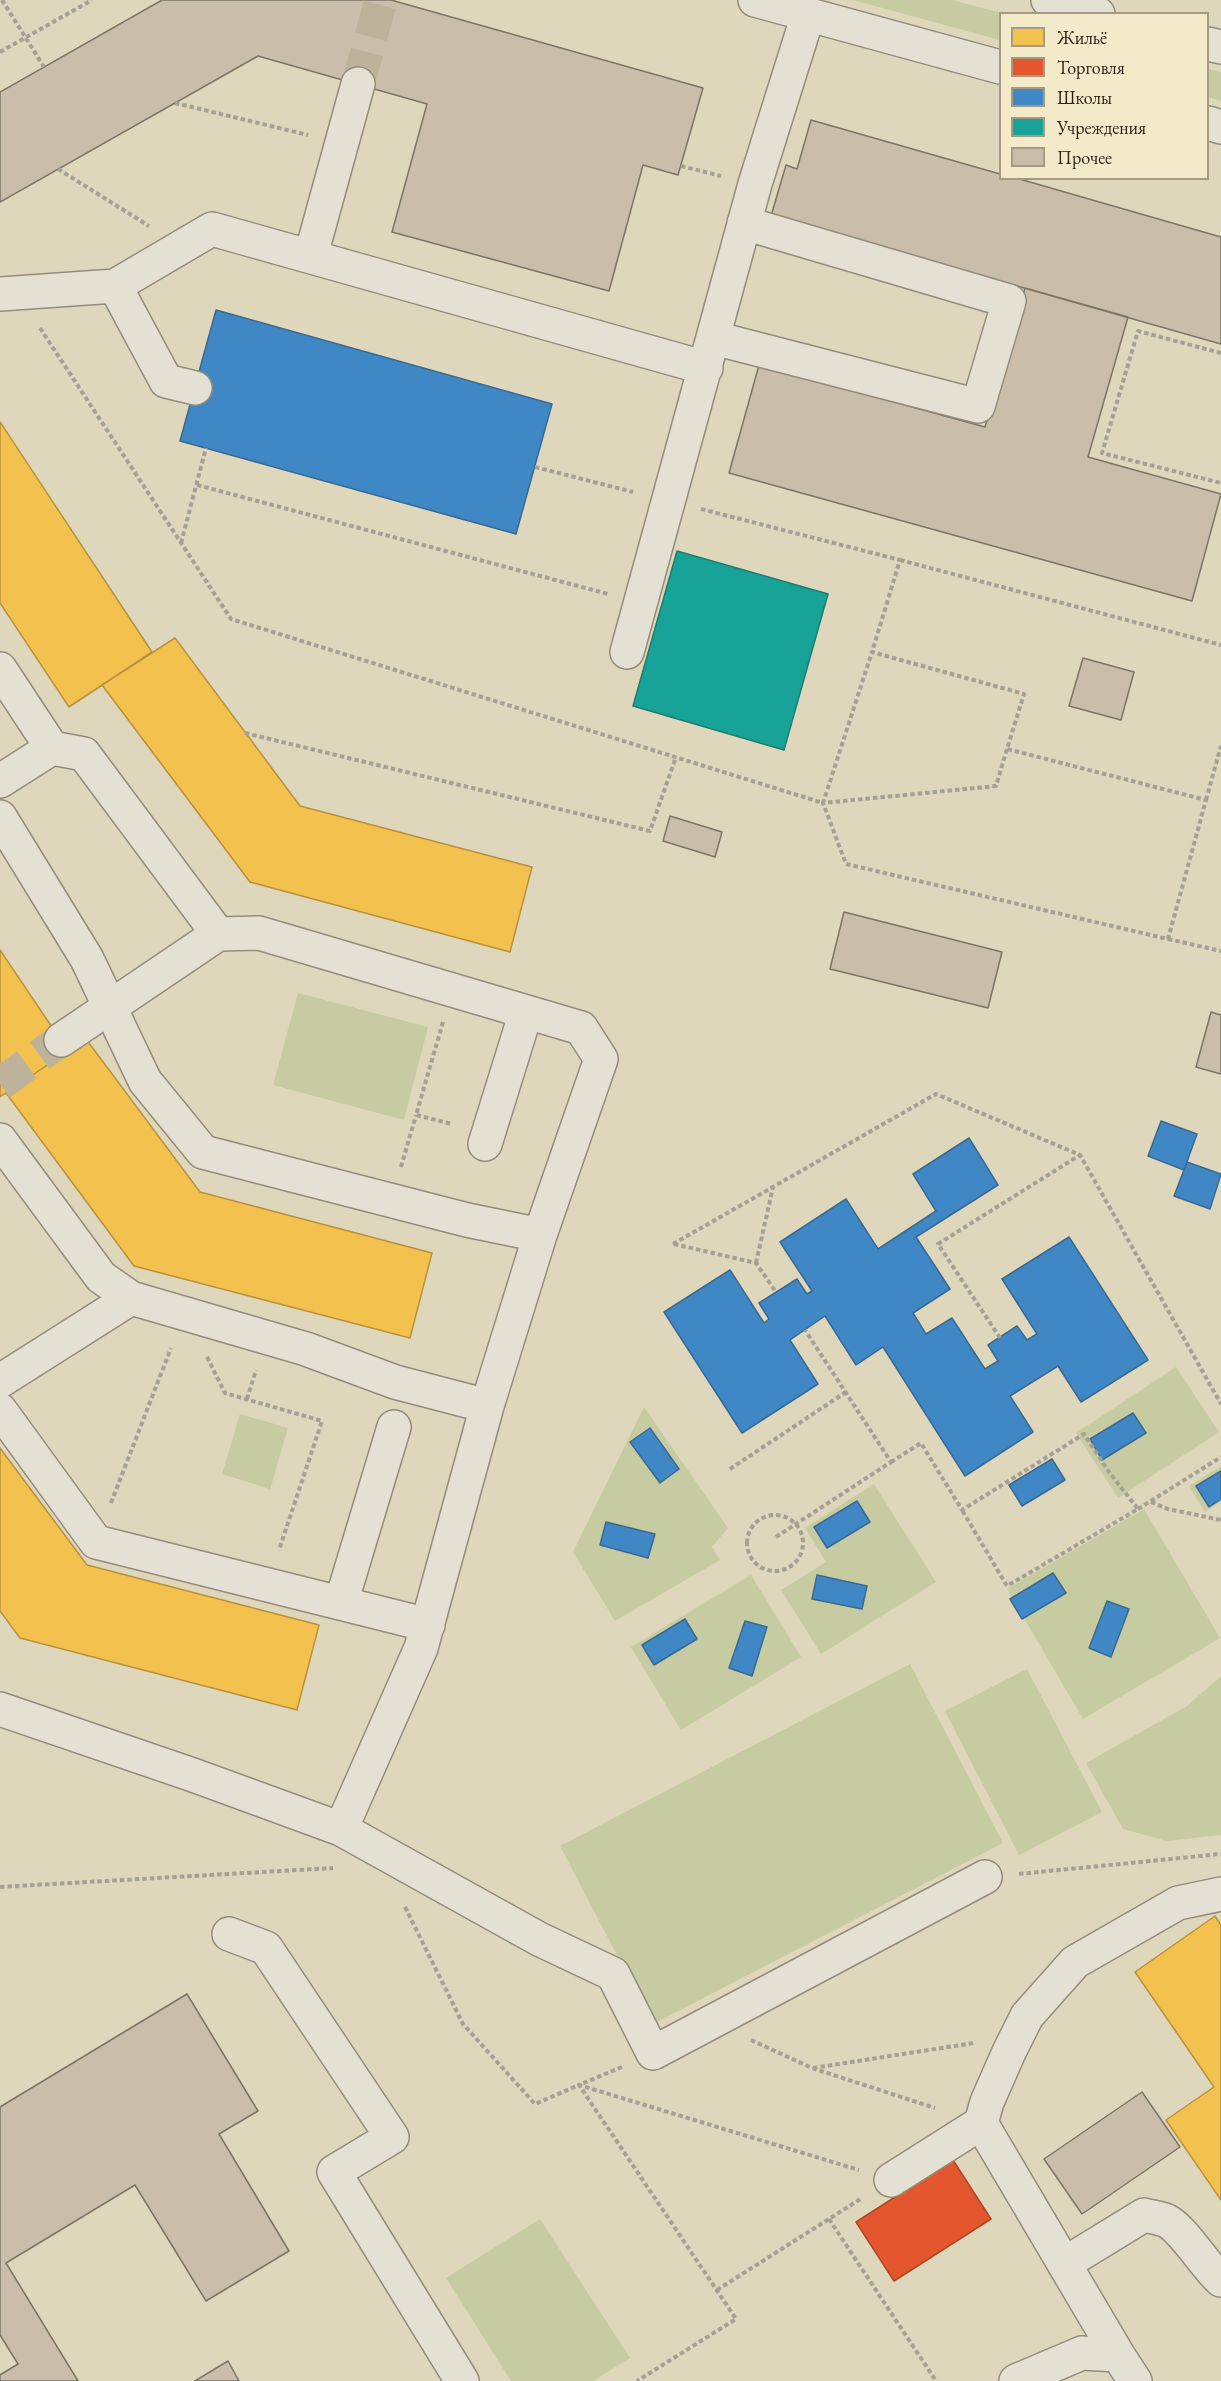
<!DOCTYPE html>
<html>
<head>
<meta charset="utf-8">
<style>
	body { margin:0 }
	#map { position:relative; width:1221px; height:2381px; overflow:hidden; background:#ded7bb; font-family:"EB Garamond",serif }
	canvas { display:block }
	.legend { position:absolute; left:999px; top:12px; width:210px; height:168px; box-sizing:border-box; background:#f3eac9; border:2px solid #a69a82; margin:0; padding:8px 10px; list-style:none; font-size:18px; color:#332117 }
	.legend li { display:flex; align-items:center; gap:12px; height:30px }
	.legend b { width:30px; border:2px solid #a69a82 }
</style>
</head>
<body>
<div id="map">
<canvas width="1221" height="2381"></canvas>
<ul class="legend">
<li><b style="height:16px;background:#f2c14e"></b>Жильё</li>
<li><b style="height:16px;background:#e4572e"></b>Торговля</li>
<li><b style="height:16px;background:#3f88c5"></b>Школы</li>
<li><b style="height:16px;background:#17a398"></b>Учреждения</li>
<li><b style="height:16px;background:#cabdaa"></b>Прочее</li>
</ul>
</div>
<script>
const ctx = document.querySelector('canvas').getContext('2d');
ctx.lineJoin = 'round';
function fill(path, color) { ctx.fillStyle = color; ctx.fill(path, 'evenodd'); }
function strokePath(path, color, width, dash) { ctx.strokeStyle = color; ctx.lineWidth = width; ctx.lineCap = dash ? 'butt' : 'round'; ctx.setLineDash(dash || []); ctx.stroke(path); }
fill(new Path2D(`
	M853,0H952L1002,13L1000,14V40Z
	M1208,69L1221,72V101L1208,97Z
	M298,993L428,1027L404,1120L273,1085Z
	M1176,1367L1219,1432L1118,1498L1076,1433Z
	M644,1407L728,1528L712,1547L720,1560L615,1621L573,1552Z
	M240,1414L288,1428L270,1489L222,1474Z
	M1221,1466V1502L1205,1512L1189,1486Z
	M874,1484L936,1582L821,1654L781,1590L826,1562L805,1528Z
	M1144,1509L1220,1638L1083,1719L1007,1589Z
	M751,1575L801,1657L681,1730L631,1647Z
	M910,1664L1003,1843L653,2024L560,1846Z
	M1027,1669L1102,1812L1019,1855L945,1711Z
	M1221,1676V1835L1167,1841L1123,1829L1086,1763L1187,1706Z
	M540,2219L630,2358L593,2381H511L446,2278Z`), '#c7cba1');
const homes = new Path2D(`
	M0,422L152,652L69,707L0,603Z
	M175,638L300,806L532,867L510,952L250,882L102,685Z
	M0,950L68,1051L0,1097Z
	M86,1039L200,1192L432,1253L410,1338L134,1266L6,1093Z
	M0,1448L87,1565L319,1625L297,1710L20,1638L0,1611Z
	M1215,1916L1221,1925V2200L1166,2120L1214,2087L1135,1972Z`);
fill(homes, '#f2c14e');
strokePath(homes, '#b9913e', 1.5);
const shops = new Path2D(`
	M953,2160L991,2219L894,2281L856,2222Z`);
fill(shops, '#e4572e');
strokePath(shops, '#af4727', 1.5);
const schools = new Path2D(`
	M216,310L552,404L516,534L180,441Z
	M1161,1121L1197,1134L1184,1170L1148,1156Z
	M969,1138L998,1185L916,1237L950,1289L913,1313L926,1334L952,1318L985,1369L998,1361L988,1345L1017,1326L1027,1340L1037,1334L1002,1279L1069,1237L1148,1360L1081,1402L1058,1366L1010,1396L1033,1432L965,1476L883,1347L856,1365L825,1316L790,1340L818,1384L742,1433L664,1312L730,1270L764,1323L769,1319L759,1303L797,1279L807,1294L812,1291L780,1242L846,1199L878,1249L936,1211L913,1174Z
	M1187,1162L1221,1174L1210,1209L1174,1196Z
	M1133,1413L1146,1433L1102,1460L1090,1439Z
	M650,1428L679,1469L660,1483L630,1442Z
	M1052,1459L1065,1480L1022,1506L1009,1485Z
	M1221,1471V1499L1209,1507L1196,1486Z
	M857,1501L870,1522L827,1548L814,1527Z
	M606,1522L655,1534L648,1558L600,1545Z
	M1053,1573L1066,1593L1022,1619L1010,1599Z
	M817,1575L867,1586L862,1609L812,1599Z
	M1107,1601L1129,1609L1111,1657L1089,1648Z
	M685,1619L697,1639L654,1665L642,1645Z
	M745,1621L767,1627L752,1676L729,1668Z`);
fill(schools, '#3f88c5');
strokePath(schools, '#3b6991', 1.5);
const public = new Path2D(`
	M677,551L828,594L784,750L633,706Z`);
fill(public, '#17a398');
strokePath(public, '#1f7c71', 1.5);
const building = new Path2D(`
	M162,0H391L703,88L678,175L643,165L609,291L392,232L427,104L258,56L0,202V92Z
	M811,120L1000,174V178H1016L1221,237V344L771,216L786,165L797,169Z
	M1025,288L1128,317L1088,457L1221,494L1192,601L729,473L759,365L985,427Z
	M1083,658L1134,672L1121,720L1069,706Z
	M670,816L722,832L715,857L663,841Z
	M844,912L1002,952L988,1008L830,969Z
	M1211,1012L1221,1015V1074L1196,1067Z
	M187,1994L258,2111L219,2134L289,2251L206,2301L135,2185L6,2263L78,2381H0V2375L18,2364L0,2335V2107Z
	M1142,2092L1180,2147L1082,2214L1044,2159Z
	M228,2361L239,2381H195Z`);
fill(building, '#cabdaa');
strokePath(building, '#7b7566', 1.5);
strokePath(new Path2D(`
	M358,84L381,0
	M0,1084L61,1040`), '#bcb39a', 33, [33, 16]);
const minor = new Path2D(`
	M755,0L1000,67
	M1048,0L1098,14
	M1208,44L1221,47
	M1208,123L1221,127
	M311,255L358,84
	M115,286L166,381L195,388
	M0,294L115,286L212,229L706,368
	M714,338L978,406L1009,301L744,223
	M627,652L755,184L808,15
	M0,669L52,748L84,754L218,934L259,933L581,1028L601,1059L540,1235L467,1220L203,1152L145,1081L87,959L0,817
	M0,781L52,748
	M61,1040L218,934
	M0,1140L101,1277L131,1298L306,1349L395,1382L487,1406
	M485,1144L526,1012
	M0,1381L131,1298
	M0,1410L96,1542L428,1625
	M341,1603L394,1427
	M0,1709L193,1775L341,1829L421,1648L487,1406L540,1235
	M341,1829L539,1939L613,1974L653,2053L985,1877
	M229,1934L266,1948L392,2137L334,2172L462,2381
	M981,2123L1118,2355
	M891,2180L981,2123L987,2102L1009,2052L1027,2016L1075,1962L1178,1903L1221,1894
	M1064,2264L1144,2215C1151,2217 1160,2218 1167,2221C1184,2230 1205,2266 1221,2280
	M1016,2381L1082,2353L1118,2355L1135,2381`);
strokePath(minor, '#938c7c', 36);
strokePath(new Path2D(`
	M2,0L44,67
	M0,52L92,0
	M175,103L308,135
	M681,166L721,176
	M58,169L149,226
	M40,328L231,619L823,803L872,652L1024,694L1007,749L1206,800L1168,939L846,864L823,803L996,786L1007,749
	M1221,353L1138,331L1102,453L1221,483
	M535,467L633,492
	M197,485L608,594
	M701,509L900,560L872,652
	M181,543L206,448
	M900,560L1221,645
	M245,733L650,831L676,757
	M1206,800L1221,746
	M1168,939L1221,951
	M443,1022L416,1115L452,1124
	M401,1167L416,1115
	M673,1244L936,1094L1080,1155L1221,1404
	M674,1244L756,1263L776,1292
	M756,1263L773,1187
	M1000,1338L938,1244L1080,1155
	M207,1357L225,1393L322,1421L279,1550
	M247,1399L256,1370
	M891,1462L921,1443L962,1510L1084,1434L1109,1472L1138,1509L1007,1586L962,1510
	M730,1469L846,1392
	M1151,1502L1168,1509L1221,1520
	M111,1503L171,1348
	M1138,1509L1221,1457
	M747 1543a28 28 0 1 1 56 0a28 28 0 1 1-56 0Z
	M776,1537L891,1462L805,1330
	M1019,1874L1221,1854
	M0,1887L333,1868
	M405,1907L463,2024L535,2104L579,2085L859,2170
	M751,2040L812,2068L935,2108
	M622,2067L579,2085L736,2319L637,2381
	M813,2068L974,2043
	M829,2219L936,2381
	M717,2290L862,2198`), '#a4a095', 4, [4.5, 3]);
strokePath(minor, '#e4e0d3', 33);
</script>
</body>
</html>
